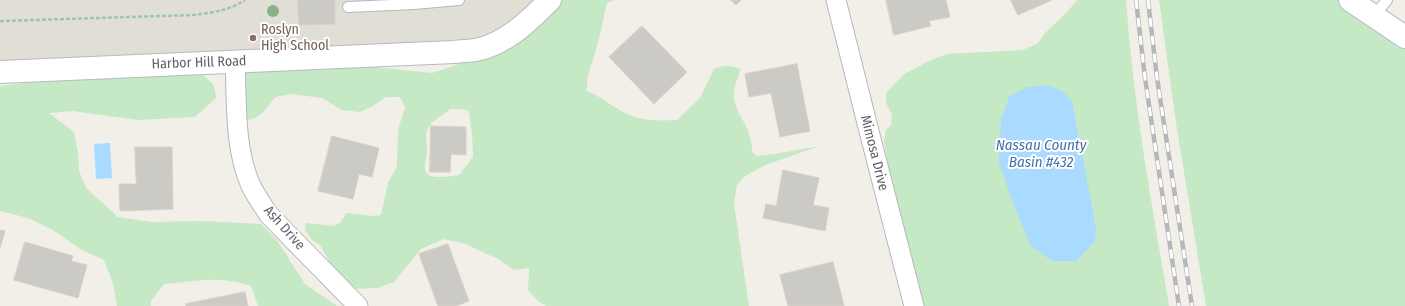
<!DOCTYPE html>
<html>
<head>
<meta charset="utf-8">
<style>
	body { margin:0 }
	canvas { display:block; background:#f1efe8 }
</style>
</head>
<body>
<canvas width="1405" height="306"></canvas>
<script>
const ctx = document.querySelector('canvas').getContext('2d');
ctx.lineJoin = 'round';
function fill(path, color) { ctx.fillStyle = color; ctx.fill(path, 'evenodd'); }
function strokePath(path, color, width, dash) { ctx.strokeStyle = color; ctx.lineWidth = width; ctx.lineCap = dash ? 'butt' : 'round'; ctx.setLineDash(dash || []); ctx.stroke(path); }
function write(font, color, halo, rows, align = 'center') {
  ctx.font = font + ' "Fira Sans Condensed",sans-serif'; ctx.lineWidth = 4; ctx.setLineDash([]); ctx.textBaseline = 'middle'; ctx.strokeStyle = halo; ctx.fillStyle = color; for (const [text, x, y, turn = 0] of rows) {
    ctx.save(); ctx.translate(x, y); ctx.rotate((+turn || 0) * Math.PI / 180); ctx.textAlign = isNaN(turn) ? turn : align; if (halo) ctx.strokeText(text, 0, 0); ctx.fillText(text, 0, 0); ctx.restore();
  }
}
fill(new Path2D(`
	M0,0H550L497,43L0,72Z`), '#e1ded6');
fill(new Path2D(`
	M558,0H615L607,3C603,18 601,34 596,49C592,64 586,76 587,91C602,97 611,106 625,113C641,121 660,121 677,120L700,98L714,69C724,65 731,65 741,69C738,77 734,85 734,93C733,108 743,118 748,131C751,138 752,145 752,152L757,156L775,154L820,146L765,165L745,176L737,185L734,204L749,306H546L538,301L528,290L529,268L514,270L498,259L463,243L444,239L421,249L394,282L378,288L351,289L335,280L327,257L320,245L312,240L305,230L306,223L334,226L341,222L346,213L373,216L381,215L388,183L397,166L398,130L405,107L400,97H386L373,106L360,112L342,110L322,98L291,94L275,97C267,108 259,121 244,120L238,85L250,69L352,63L383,68L432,73L459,64L475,50ZM450,109H460L469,111L472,134L473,157L459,175C452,176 435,179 429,175C421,169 427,159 427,152C427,143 424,132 430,125C434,120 445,114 450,109Z
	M1077,0H1126C1133,103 1152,205 1169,306H917L884,190L888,165L884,141L886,130L891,125L892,115L886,103V93L904,74L931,60L947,54L1023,50L1038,43L1045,33L1067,12Z
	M1159,0H1350L1405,37V306H1206L1176,123Z
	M186,71L204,76L214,85L216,98L195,117L139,120L72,111L49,113L74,132L78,153L79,171L86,188L118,217L151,222L201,221L261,224L276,239L305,284L337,306H258L251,286C220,275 196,281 164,284L151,301V306H117L113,283L104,260L82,250L53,230L28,218L0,211V86L90,75Z`), '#c5e8c5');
fill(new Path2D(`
	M1047,85L1062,91L1072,101L1096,228L1095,242L1076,261H1052L1031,246L1013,203L999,162L1001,120L1009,97L1027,87Z
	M110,143L112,178L96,179L94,144Z`), '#aadaff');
const building = new Path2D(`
	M298,0H335V24L299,25Z
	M731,0H741L736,5Z
	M886,0H946L950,17L929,21L931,26L894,35Z
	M1011,0H1052L1018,15Z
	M642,26L687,72L654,104L609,57Z
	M797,64L810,131L780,137L771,93L749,97L745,74Z
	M431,126L466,127V155L451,154L450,172H430Z
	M332,136L379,148L372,177L359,174L353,199L318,191Z
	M135,147H172L173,209L120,211L119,184H136Z
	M783,170L819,178L813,205L829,208L825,231L763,218L766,204L776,206Z
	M0,230L5,231L0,248Z
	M25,242L73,256L71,261L87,265L78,298L14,280Z
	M448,244L469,301L456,306H438L419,254Z
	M833,262L844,306H788L780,275Z
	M245,292L248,306H186V304Z`);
fill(building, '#cccac5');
strokePath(building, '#d6d1c6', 1);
const lane = new Path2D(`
	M348,7L414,4L459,0
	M1374,16L1387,0`);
const street = new Path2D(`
	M836,0L870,135L914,306
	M235,62C237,103 234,148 251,186C256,196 263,206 269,215L358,306`);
const secondary = new Path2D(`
	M1350,0L1405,37
	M0,72L454,52C461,51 469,51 476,50C506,44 529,21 550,0`);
strokePath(lane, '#b5b8bc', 12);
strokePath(street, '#b5b8bc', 21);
strokePath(secondary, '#b6babf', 24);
strokePath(new Path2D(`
	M0,21L194,15C214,12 228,11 245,0`), '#9cc7a9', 2.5, [4, 2]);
strokePath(lane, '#fff', 10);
strokePath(street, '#fff', 19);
strokePath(secondary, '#fff', 22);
const rail = new Path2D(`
	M1136,0L1145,78L1179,306
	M1148,0L1157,78L1192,306`);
strokePath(rail, '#b6b7b8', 4.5);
strokePath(rail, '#fff', 3, [9]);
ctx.fillStyle = '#89b387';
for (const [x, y] of [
	[273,11]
]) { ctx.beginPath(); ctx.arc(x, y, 6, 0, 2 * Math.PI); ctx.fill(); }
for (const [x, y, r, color] of [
	[253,38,4,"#8d6e63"]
]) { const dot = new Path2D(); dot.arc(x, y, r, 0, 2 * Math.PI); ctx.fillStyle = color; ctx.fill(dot); strokePath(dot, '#fff', 1.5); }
write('14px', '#785e54', '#fff', [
	["Roslyn",261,30],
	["High School",261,46]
], 'left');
write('14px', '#5f6368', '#fff', [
	["Harbor Hill Road",199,63,-2],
	["Mimosa Drive",874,153,76],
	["Ash Drive",284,228,48]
]);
write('italic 15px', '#4174aa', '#fff', [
	["Nassau County",1041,146],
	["Basin #432",1041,163]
]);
</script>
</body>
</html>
